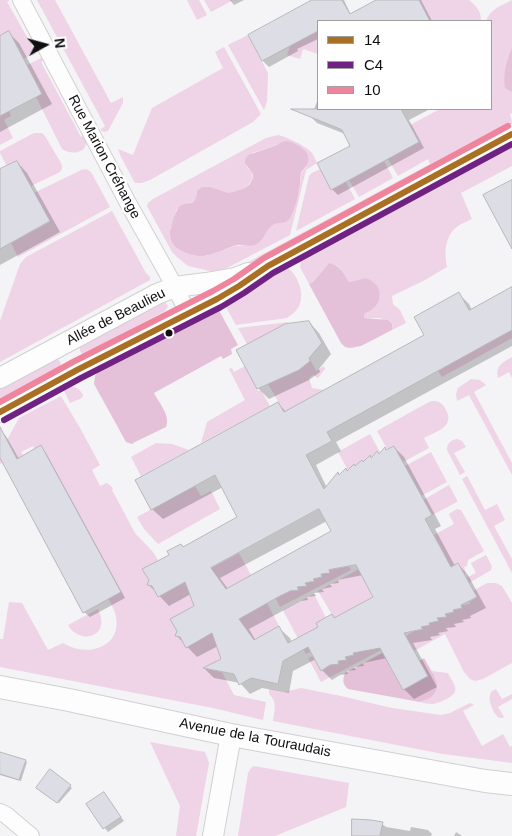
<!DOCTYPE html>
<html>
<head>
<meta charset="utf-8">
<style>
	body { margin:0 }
	#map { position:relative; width:512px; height:836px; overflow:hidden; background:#f4f3f5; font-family:Helvetica,sans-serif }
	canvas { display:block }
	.legend { position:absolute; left:317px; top:20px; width:175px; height:90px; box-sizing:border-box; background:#fff; border:1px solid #9f9f9f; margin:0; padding:6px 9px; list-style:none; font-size:15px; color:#0f0e10 }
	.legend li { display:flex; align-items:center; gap:10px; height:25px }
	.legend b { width:25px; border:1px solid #9f9f9f }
	.north { position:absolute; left:20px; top:20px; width:50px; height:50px; -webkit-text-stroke:4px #fff; paint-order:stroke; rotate:83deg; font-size:14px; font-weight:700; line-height:20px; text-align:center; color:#0f0e10 }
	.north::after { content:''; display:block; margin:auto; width:18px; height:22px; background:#0f0e10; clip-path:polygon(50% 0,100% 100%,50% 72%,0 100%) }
</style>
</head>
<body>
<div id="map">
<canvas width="512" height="836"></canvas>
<ul class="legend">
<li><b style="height:6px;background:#a96f23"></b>14</li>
<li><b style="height:6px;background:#6f2282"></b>C4</li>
<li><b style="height:6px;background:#ef859d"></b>10</li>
</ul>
<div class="north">N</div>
</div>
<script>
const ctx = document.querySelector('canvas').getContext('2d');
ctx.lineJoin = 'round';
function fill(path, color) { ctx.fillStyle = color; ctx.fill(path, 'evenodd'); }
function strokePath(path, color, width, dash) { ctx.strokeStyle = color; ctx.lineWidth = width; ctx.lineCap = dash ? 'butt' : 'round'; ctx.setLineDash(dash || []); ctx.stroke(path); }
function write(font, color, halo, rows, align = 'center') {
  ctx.font = font + ' Helvetica,sans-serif'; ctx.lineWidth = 5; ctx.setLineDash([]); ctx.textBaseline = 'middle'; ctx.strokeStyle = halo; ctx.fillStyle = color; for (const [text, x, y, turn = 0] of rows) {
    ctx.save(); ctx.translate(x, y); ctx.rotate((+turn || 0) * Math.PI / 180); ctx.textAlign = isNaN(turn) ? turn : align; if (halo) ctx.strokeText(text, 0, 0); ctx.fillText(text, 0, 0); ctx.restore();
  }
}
fill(new Path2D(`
	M0,0H10L7,2L34,49L38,47L40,50L24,59L9,32L0,36Z
	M37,0H55L111,103L123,97V103L108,131L104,132L100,130L105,126Z
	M187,0H199L207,15L197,20Z
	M204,0H233L211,12Z
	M419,0H469C477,7 481,11 481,21H430Z
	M512,0V113L510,114L512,122L253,264L226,274L430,164L428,159L398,176L388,159L419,142L410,125L440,109H491V21H486C490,9 501,6 512,0Z
	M318,31V54L303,49L300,59L287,55L290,46Z
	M248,35L268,73L267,101L264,110L228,45Z
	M224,47L261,114L253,122L150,180L142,183H135L121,157L118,149L133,155L152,108L223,68L215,52Z
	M43,57L45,59L41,62L81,137L85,135C91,151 75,157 62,149L36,97L42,93L27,65Z
	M9,111L11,116L4,120L13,138L0,145V116Z
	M34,133H42L45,136L61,163C63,168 62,171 58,173L31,186L17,161L7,166L0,153V151Z
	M278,135C287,137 304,145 311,152C314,155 315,159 317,163L306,170L290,235L227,268L216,271H210L188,266L177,257L172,252L147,206L148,203L153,199L266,138ZM289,142L304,149L306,167C299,173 301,182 299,191C297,199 294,207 292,215L271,226L257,244L235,246L206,256H200L170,229L175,218L176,210C177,209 182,205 183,205C194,200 195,206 197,191C204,191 211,190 218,191C221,191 224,192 226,193C235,194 247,189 251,181C255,175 251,171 247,167L252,153L272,147L277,144Z
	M512,145V166L461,193L472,219C468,221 462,223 458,226C445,235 444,252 447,267L425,280L392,296L393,304L400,310L406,323L392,330V324L380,318H364L363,314L369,312L366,278L349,282L338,266L329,263L313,282L309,284L300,267L301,260L306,257Z
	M384,161L393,178L359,197L349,180Z
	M86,169L91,172L110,207L18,257L11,243L50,222L34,193L81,170Z
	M320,169L331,190L346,182L355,199L296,231L309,176L312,173Z
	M112,211L146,273L150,277V280L0,362V321L20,264L26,257Z
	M288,268C298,275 305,295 299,306C297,311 291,315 287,318L236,325L223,302L285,269Z
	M163,302L166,303L168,306L165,311L87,353L83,354C79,352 80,349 80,345Z
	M289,322L247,344L238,328Z
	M512,330V338L442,377L438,371Z
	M512,357V378L509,372L498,378C495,366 503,362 512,357Z
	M55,359L59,360L61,364L58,369L0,401V388Z
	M311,361L316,371L324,366L325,369L318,378L313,375L309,378L312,388L324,390L284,412L268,384L299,370Z
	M245,366L258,391L261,390L270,406L201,443L207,422L245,400L229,369L232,368L234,372Z
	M471,379L480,380L486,385L474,392L512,463V475L469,395L457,401L456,394L458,388Z
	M69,386C76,387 80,389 83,395L82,398L70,403L63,389Z
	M61,396L80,428L100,465L92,470L100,486L107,483L113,488L112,490L135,533L153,552L158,560L143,569L149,580L147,585L152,586L158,597L186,582L190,595L198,604L171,619L177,631L175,636L214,632L217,646L227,655L213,663L212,670L222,672L234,695L266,702L263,720L213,708L0,667V639H3L9,602L22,603L48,650L63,643C90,660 127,644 114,610L33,446L21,452L23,455L17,459L15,456L0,464V443L7,440L19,418Z
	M433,401C440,401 443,404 446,410C455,427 437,431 424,438L429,448L403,462L394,446L387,449L377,431L429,402Z
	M370,434L380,452L379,454L377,451L371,458L369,455L363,462L362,460L355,467L354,464L348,470L338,452Z
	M457,439L462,441L466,447L454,453L465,472L460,475L447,450C447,443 451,440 457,439Z
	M156,443L172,444L189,450L141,476L131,457Z
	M431,452L447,482L421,496L405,466Z
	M467,476L485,510L497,504L505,520L494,526L512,559V573L462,479Z
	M449,485L457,500V502L432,515L423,500Z
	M195,486L201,496L211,491L220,509L158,544L144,529L137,517Z
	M457,509L461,510L484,551L468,560L467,566L464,567L466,573L464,574L458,563L387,602L381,590L445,555L434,535L454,524L449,514Z
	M239,553L251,575L222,591L209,569Z
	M486,555L492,566L491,570L469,583L466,578L476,573L471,563Z
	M348,563L351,570L280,607L269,585L273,582L281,596L290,591L298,590L297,587L306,586L305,583L314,581L313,579L322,577L321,574L330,573L329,570Z
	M359,569L373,597L334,618L318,591Z
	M487,583H496L502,586L512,603V663L483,679L475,681L470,679L464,672L445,634L414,651L406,636L414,631L422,630L421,627L430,625L429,623L437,618L446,617L445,614L454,612L453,610L462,608L461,605L470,604L469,602L477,597L473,591Z
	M314,594L326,618L318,627L302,636L310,652L306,654L283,610Z
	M267,603L279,626L249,643L247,630L237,620Z
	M98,609C112,638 79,645 68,625Z
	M398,641L321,682L308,658L313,656L321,670L330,665L338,664V661L346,660L345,657L354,655L353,653Z
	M431,671L448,673C450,678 457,686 455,691C454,697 437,704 432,704C428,704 424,703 420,702L426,700L433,673Z
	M301,688L341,696L392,708L441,715L450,713L470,703L474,705L463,711L482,746L503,734L510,747L512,746V763L443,754L273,721C274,711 278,702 269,694V689L285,692Z
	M496,689L502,699L512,694V699L498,707L504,717C503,718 501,718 500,718C494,716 488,700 490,695C491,691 493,691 496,689Z
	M150,742L205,752L209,763L196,836H176L180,806Z
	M254,766L349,783L346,807L275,836H238L248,773L251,768Z`), '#efd3e6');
fill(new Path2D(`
	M512,48V92L505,88C503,74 506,62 512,48Z
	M286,141C295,142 311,150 308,162C307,166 304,168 302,171C299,177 301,184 299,190C298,197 293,218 287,221C283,224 277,222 273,225C266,229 264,241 255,245C250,247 243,244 237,245C227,248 213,255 204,256C197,257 181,252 176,247C172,244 170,238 170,234C170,228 176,209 180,206C191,200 195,208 197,191L202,187H210L228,193L234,192L245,188L250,184L253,178V174L245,163V160L248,155L272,147L282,142Z
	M329,263C339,264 344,274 349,282L366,278C386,286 383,307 364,314V318L388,320L392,324V330L361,346L350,348L345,347L341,343L309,284L313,282Z
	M216,305L238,345L231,349L232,354L223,359L221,356L154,393C159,403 171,416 166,427L135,442L132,444L126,442L94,384L95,376L100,369Z
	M399,644L405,656L389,665L403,690L419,661L424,658C434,676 449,693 420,702L348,689C343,685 342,680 345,673Z`), '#e5c1d9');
fill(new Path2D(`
	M230,0H244L234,5Z
	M315,0H344L351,15L379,0H421L432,21H318V39L297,49L298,51L269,67L263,61L249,35Z
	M9,33L19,43L52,104L0,132V38Z
	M318,99V109H430L409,120L424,148L338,195L332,189L352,147L345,134L317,123L311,117Z
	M17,162L27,173L60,232L0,265V171Z
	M512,288V346L336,442L341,451L316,465L327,488L338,474L340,476L380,455L385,449L387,451L394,447L404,457L441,526L435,529L455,566L458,564L468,575L486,608L470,616L471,618L462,620L464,622L454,624L456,627L446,628L448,631L438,633L440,635L430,637L432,640L413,643L437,687L414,699L404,689L387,658L363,663L364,666L354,667L356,670L347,671L348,674L340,675L332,680L322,670L316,659L293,671L289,693L262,688L250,694L240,683L214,678L205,669L222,659L218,646L197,657L177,636L196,607L191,594L169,606L148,584L183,548L239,517L223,487L163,519L152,509L278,403L286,412L426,335L459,294L469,304L472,310ZM327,521L333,532L228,589L220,578ZM363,575L375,597L292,643L290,638L279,628L256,641L249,629L301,601L308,600L307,597L316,596L314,593L324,592L322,589L332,587L330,584L339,583L338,580Z
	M309,322L319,333L331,354L319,369L320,372L309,380L269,399L258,388L238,351Z
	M0,430L6,436L19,459L41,447L46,453L125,598L90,617L84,612L0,455Z
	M0,754L25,761L27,762L21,781L0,775Z
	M51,771L72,788L59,803L52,798Z
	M107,798L124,821L108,832L87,804Z
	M382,824L386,827L410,831L411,827L428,830L432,834L431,836H353Z
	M456,832L462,836H454Z`), '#0003');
const building = new Path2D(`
	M312,0H342L350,14L376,0H419L430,21H318V31L262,61L248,35Z
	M9,31L42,94L0,116V36Z
	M291,109H401L419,142L331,190L317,163L350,146L342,130Z
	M17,161L50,221L0,249V169Z
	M512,180V249L483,195Z
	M512,287V330L327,432L332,441L306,455L324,489L338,472L339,475L346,468L347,471L354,464L355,466L362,460L363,462L370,455L371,458L377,451L379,454L385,447L386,450L394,446L432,515L425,519L451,567L458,563L477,597L461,605L462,608L453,610L454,612L445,614L447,617L437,618L439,621L429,623L430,625L421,627L423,629L404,633L428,676L403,690L380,648L353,653L354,655L345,657L347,660L338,661L339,664L330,665L321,671L308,647L283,661L278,684L251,678L239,685L234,674L203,668L221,659L212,633L186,648L180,637L175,636L177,631L170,619L194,606L185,582L158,597L152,586L147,585L149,580L142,569L169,555L167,551L181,544L183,547L237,517L215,475L151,510L135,480L278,402L284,412L424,335L414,317L459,292L469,310ZM319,509L331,531L226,589L211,568ZM356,565L373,597L334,618L332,614L316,623L318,627L288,643L279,626L254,640L239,619L280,596L290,591L299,590L297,587L307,586L305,583L315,581L313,579L322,577L321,574L330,573L329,570Z
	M309,321L322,343L309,358L310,361L299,370L257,389L236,350L285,324Z
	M0,427L17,459L41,445L121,592L83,613L0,458Z
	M0,752L26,760L19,780L0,774Z
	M50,769L71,785L57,803L36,788Z
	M104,792L121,817L103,829L86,804Z
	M352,819L371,820L383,822L380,836H352Z`);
fill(building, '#dddde6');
strokePath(building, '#b8b8ba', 1);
const minor = new Path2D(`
	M21,0L128,203L175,287L188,313
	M0,812L6,815L31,836`);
const tertiary = new Path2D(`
	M0,378L157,294L175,287L206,283L235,278L248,273
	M0,412L77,370L217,299L239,286L268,266L512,134
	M213,836L231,735`);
const secondary = new Path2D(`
	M0,687L69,700L231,735L485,781L512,784`);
strokePath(minor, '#d1d0d2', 18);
strokePath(tertiary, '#d1d0d2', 22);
strokePath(secondary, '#d1d0d2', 24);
strokePath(minor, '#fdfdfe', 16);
strokePath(tertiary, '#fdfdfe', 20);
strokePath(secondary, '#fdfdfe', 22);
strokePath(new Path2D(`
	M0,412L77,370L217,299L239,286L268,266L512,134`), '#a96f23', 6);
strokePath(new Path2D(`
	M4,420L81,378L221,307L244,293L273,273L512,144`), '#6f2282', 6);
strokePath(new Path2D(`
	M0,402L73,362L213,291L234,279L264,258L508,126`), '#ef859d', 6);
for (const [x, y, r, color] of [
	[169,333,4.5,"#0f0e10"]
]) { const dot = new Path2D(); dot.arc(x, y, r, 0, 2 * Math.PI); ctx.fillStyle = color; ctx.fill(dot); strokePath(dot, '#fff', 2); }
write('14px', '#0f0e10', '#fff', [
	["Rue Marion Créhange",104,157,62],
	["Allée de Beaulieu",116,317,-27],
	["Avenue de la Touraudais",255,738,11]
]);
</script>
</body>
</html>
